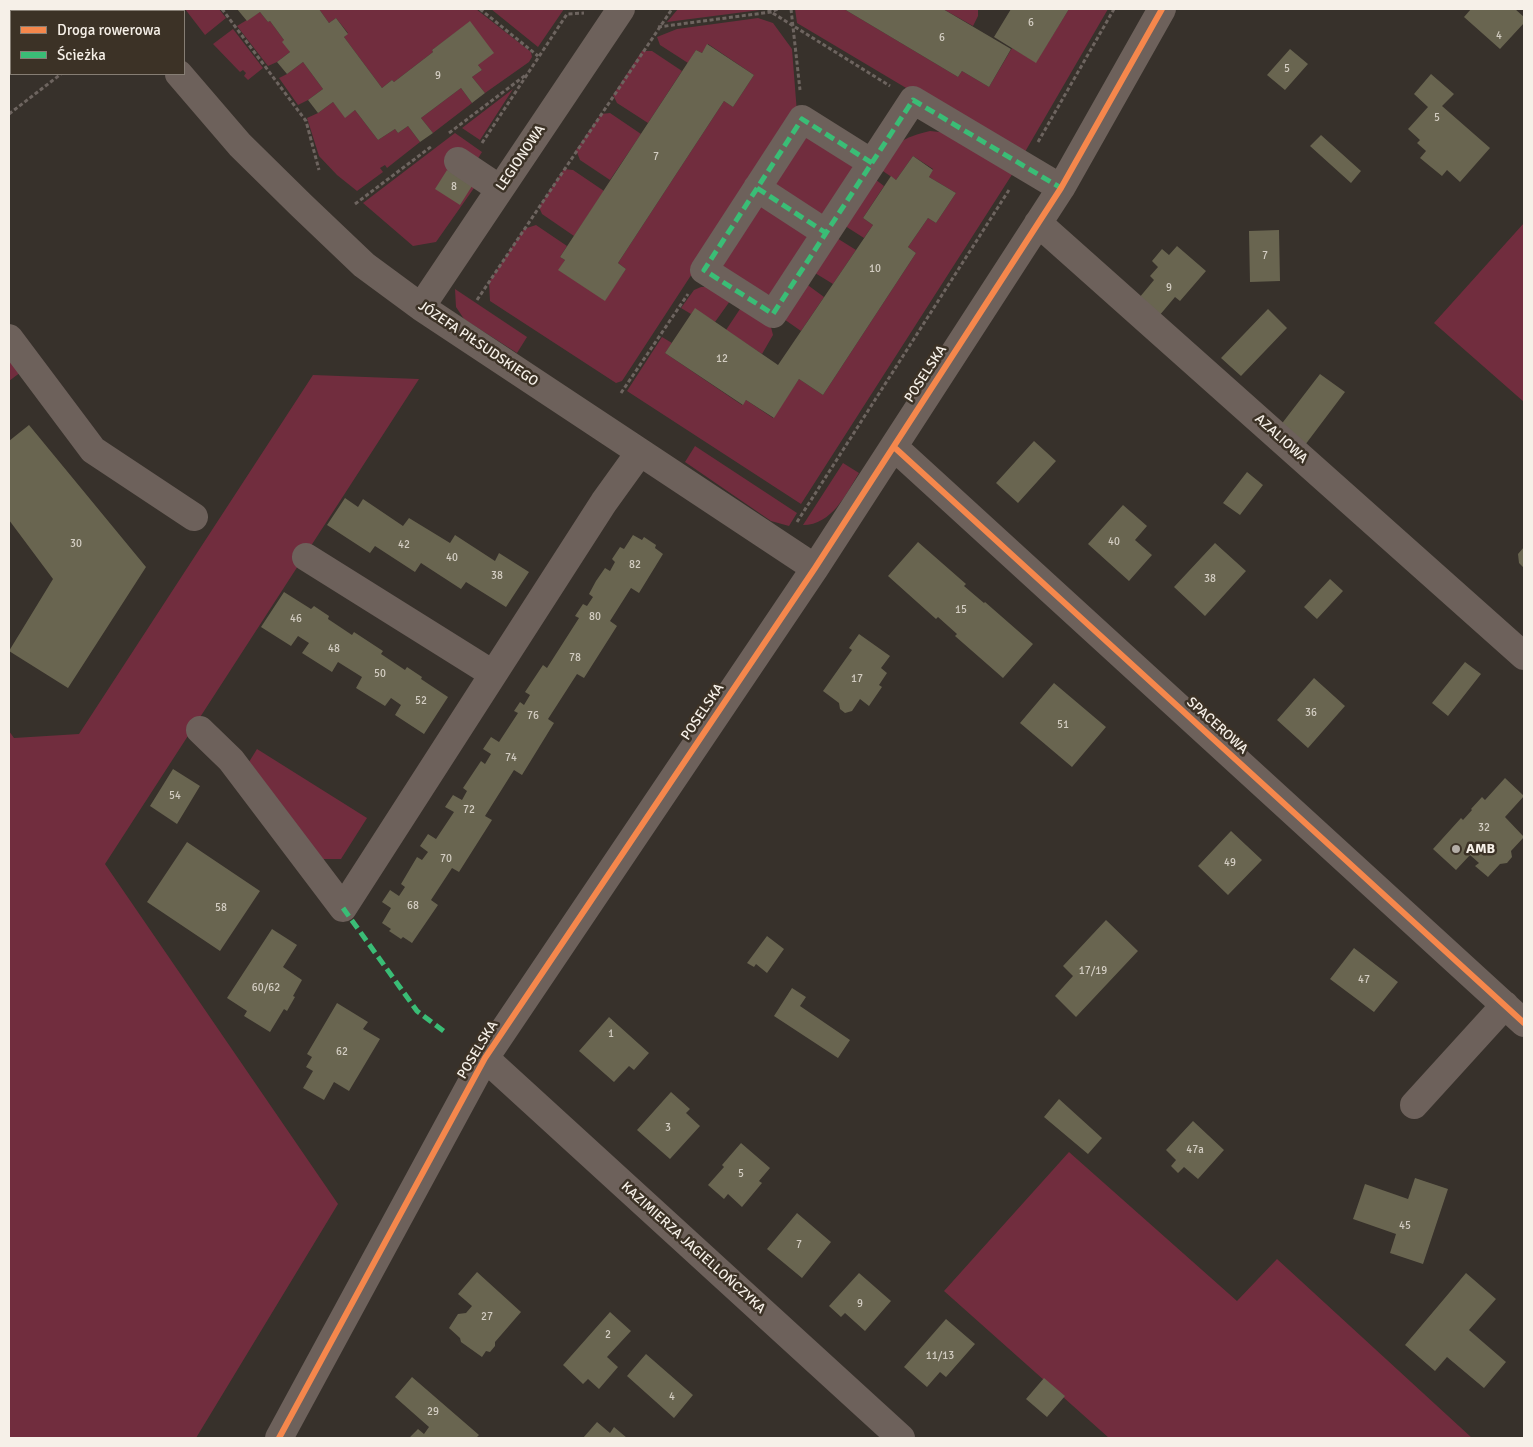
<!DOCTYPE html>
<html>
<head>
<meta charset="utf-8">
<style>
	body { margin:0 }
	#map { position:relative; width:1533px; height:1447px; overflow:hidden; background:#37312b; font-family:Signika,sans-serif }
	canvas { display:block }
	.frame { position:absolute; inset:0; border:10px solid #f6f0e8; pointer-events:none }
	.legend { position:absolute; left:10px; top:10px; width:175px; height:65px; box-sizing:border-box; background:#3c3226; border:1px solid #867e74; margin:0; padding:6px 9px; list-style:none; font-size:15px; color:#f6f0e8 }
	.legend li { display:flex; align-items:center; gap:10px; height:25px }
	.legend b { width:25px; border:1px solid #867e74 }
</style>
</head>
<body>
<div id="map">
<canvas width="1533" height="1447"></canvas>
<div class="frame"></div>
<ul class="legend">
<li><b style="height:6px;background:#f5874c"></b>Droga rowerowa</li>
<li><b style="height:6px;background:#3abd76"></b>Ścieżka</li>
</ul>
</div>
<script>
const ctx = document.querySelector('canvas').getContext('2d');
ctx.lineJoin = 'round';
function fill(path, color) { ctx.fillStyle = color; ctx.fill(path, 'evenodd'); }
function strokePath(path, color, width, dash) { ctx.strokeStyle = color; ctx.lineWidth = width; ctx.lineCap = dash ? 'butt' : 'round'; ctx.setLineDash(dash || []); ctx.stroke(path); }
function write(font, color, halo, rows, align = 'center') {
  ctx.font = font + ' Signika,sans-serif'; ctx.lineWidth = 5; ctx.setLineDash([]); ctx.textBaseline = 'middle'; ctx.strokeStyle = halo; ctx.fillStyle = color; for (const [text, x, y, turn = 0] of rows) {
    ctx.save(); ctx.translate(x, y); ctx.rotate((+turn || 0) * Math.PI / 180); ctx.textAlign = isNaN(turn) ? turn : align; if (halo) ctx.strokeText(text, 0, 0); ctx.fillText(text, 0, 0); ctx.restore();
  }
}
fill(new Path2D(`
	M185,9H219L226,18L205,35Z
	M319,9H476L531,52L532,57L529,62L485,93L472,77L482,70L478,65L470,22L432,50L433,52L394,82L392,80L382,88L344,37L348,33L336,18L329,23Z
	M491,9H564L538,47Z
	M678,9H759L760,10L667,22Z
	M795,9H844L958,77L962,71L989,87L1012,48L1036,62L1069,9H1108L1022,157L797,23Z
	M943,9H978V16L973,26Z
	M260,12L268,22L270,21L284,40L290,52L277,62L268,66L237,26Z
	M758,18L773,23L792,49L797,113L622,381L616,383L490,301L489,282L524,229L536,225L567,246L560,257L565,260L559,270L605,300L626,269L618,263L724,101L733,107L754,75L708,44L702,53L696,50L688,63L660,45L657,37L677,29Z
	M233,29L263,68L248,80L244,76L246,73L243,70L240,72L213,44Z
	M642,51H652L682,71L648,123L617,103L613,95Z
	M303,62L323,89L308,100L298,105L279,78L287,74Z
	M461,88L472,103L433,133L421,118Z
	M513,89L480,140L462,128Z
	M333,102L345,117L355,110L378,140L395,129L398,133L408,126L420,142L387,168L385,165L380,168L383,172L357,191L337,175L319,156L307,118L318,113Z
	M610,113L641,134L610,180L580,160L576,150L601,114Z
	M800,131L856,169L822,221L769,191Z
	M930,131L949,133L1013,173L801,504L627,391L662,337L672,343L665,353L742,405L746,400L773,418L799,379L823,395L916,253L908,247L928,218L936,223L956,193L929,177L933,169L913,156L896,180L877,167C894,143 902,138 930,131Z
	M455,133L482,152L477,160L472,185L474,188L436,242L413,246L363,203Z
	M564,169L573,170L604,191L574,236L542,214L539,207Z
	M871,176L884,186L863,218L873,225L864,238L842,224Z
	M759,197L814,232L774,294L765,295L721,266Z
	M1524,223V402L1434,323Z
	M832,235L856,250L833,284L815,273Z
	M805,283L824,297L801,331L781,317Z
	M701,287H710L730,301L715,322L695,309L691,314L681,308L694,290Z
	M455,289L527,337L517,353L464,319L456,307Z
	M742,306L771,327L773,335L762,354L726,330Z
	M9,355L21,372L9,381Z
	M313,375L419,379L105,864L338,1204L196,1438H9V731L14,738L79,734Z
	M695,446L797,513L789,526L771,521L685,462Z
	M843,463L859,473C846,494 832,525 803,525Z
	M257,749L367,818L341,859H322L249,762Z
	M1069,1152L1237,1301L1277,1259L1472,1438H1109L944,1291Z`), '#712d3e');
fill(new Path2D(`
	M237,9H319L329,23L336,18L348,34L344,37L382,88L392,80L394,82L433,52L432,50L470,21L494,53L478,65L482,70L472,77L485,93L472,103L461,88L421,118L433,133L420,142L408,126L398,133L395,129L378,140L355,110L345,118L333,102L318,113L308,100L323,89L303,62L287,74L277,62L290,52L282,42L284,40L270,21L268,22L260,12L247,21Z
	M844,9H943L1011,49L989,87L962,71L958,77Z
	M1011,9H1069L1036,63L994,37Z
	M1471,9H1515L1524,17V23L1500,49L1464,17Z
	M707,44L754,75L733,107L724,101L618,263L626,269L605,301L558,270L565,260L560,257L696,50L702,53Z
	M1290,49L1308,64L1285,90L1267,75Z
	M1431,74L1454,94L1442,106L1490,148L1460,182L1447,170L1442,176L1420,158L1426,151L1417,143L1420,140L1408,129L1428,107L1414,94Z
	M1321,135L1361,171L1351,183L1310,146Z
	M913,156L933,170L929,177L956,193L936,223L928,218L908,247L916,253L823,395L799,379L774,418L746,400L743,405L665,353L695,308L778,365L873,225L863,218L891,176L896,180Z
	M447,170L472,186L460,205L435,189Z
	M1279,230L1280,281L1250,282L1249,231Z
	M1177,246L1206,271L1180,301L1175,297L1159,316L1139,298L1154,280L1150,276L1158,267L1152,261L1162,249L1169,255Z
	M1268,309L1287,328L1241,376L1221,358Z
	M1320,374L1345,392L1305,445L1280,426Z
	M29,425L146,567L68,688L9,651L53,579L9,520V441Z
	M1034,441L1056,461L1018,503L996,483Z
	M1247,472L1263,485L1240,515L1223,503Z
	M345,498L358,507L363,499L403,526L409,518L450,543L455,535L495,561L499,553L529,572L506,607L466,582L461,589L421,563L415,572L375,546L370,553L327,525Z
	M1123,505L1147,526L1135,540L1152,555L1129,581L1088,544Z
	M633,535L642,540L644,537L656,545L655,548L663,554L639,593L631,588L610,621L617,626L584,678L577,674L548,719L554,723L522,775L514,770L485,816L492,820L459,872L452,868L431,900L438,905L412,943L403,937L401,939L389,931L391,929L382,923L391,908L382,902L390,890L399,896L405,887L401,884L417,857L422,860L428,852L420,846L428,834L436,839L454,812L445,807L453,795L462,800L467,791L463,788L481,761L485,764L491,754L483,749L491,737L499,742L518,713L514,711L520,702L524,705L530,695L525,692L543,665L547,668L579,618L575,616L583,604L587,606L593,597L589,594L596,581L605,568L610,571L615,562L612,559L620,547L624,549Z
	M918,542L966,584L964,586L984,603L985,602L1033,644L1003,678L955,636L957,634L938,617L936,619L888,576Z
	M1215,543L1246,571L1205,616L1174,587Z
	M1524,547V568L1519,563L1518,554Z
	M1330,579L1343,591L1317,619L1304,607Z
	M284,592L311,609L314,606L329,616L328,619L352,635L354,632L383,651L381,654L405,670L407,667L422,677L421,679L448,697L424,734L395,715L401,705L391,698L385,706L356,688L362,677L338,662L332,672L302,653L309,643L298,636L291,646L261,627Z
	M859,634L890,656L881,668L887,673L879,685L882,687L869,706L860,699L852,711L845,713L840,709L839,703L823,691L852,650L849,648Z
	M1465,662L1481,674L1448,716L1432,703Z
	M1314,678L1345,706L1308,748L1277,720Z
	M1054,683L1106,727L1072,767L1020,723Z
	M173,769L200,786L177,824L150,806Z
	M1505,778L1524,796L1505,817L1524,837L1511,851L1512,857L1507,863L1500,864L1488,877L1475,866L1479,863L1470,855L1456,870L1433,849L1461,818L1463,820L1472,810L1471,809L1482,797L1485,800Z
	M1231,831L1262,860L1228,895L1198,866Z
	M187,842L260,891L220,951L147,902Z
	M1106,920L1138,951L1076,1017L1055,996L1073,976L1063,966Z
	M272,929L297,945L283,967L302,980L293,996L295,997L287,1011L284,1009L270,1032L244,1016L247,1011L227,998Z
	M767,936L784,949L767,973L756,964L754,967L747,963Z
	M1354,948L1398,982L1374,1012L1330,979Z
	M792,988L806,997L800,1006L850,1040L838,1058L774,1016Z
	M337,1003L368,1022L363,1029L380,1039L349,1091L334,1082L324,1100L303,1088L313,1071L306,1067L312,1057L307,1054Z
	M609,1017L649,1053L634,1070L629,1066L614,1082L579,1051Z
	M671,1092L690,1109L686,1113L700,1126L670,1159L637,1130Z
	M1059,1099L1102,1138L1088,1154L1044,1117Z
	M1193,1121L1224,1150L1198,1179L1184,1167L1178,1173L1171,1166L1176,1160L1166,1150Z
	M741,1143L770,1168L759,1181L762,1183L742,1207L728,1194L724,1199L708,1185L724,1167L722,1165Z
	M1415,1178L1448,1189L1423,1264L1390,1253L1396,1234L1353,1219L1365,1184L1408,1199Z
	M797,1213L831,1242L802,1278L767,1249Z
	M477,1272L521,1312L495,1342V1346L490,1352L486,1351L482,1357L461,1342L460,1338L449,1328L458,1314L466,1313L472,1306L458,1294Z
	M859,1273L891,1301L865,1331L845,1313L841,1317L829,1306Z
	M1466,1273L1496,1299L1469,1330L1506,1362L1484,1388L1447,1357L1435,1371L1405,1345Z
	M610,1312L631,1331L607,1357L618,1367L599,1389L588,1379L583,1384L563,1365Z
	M946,1319L975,1344L946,1377L940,1372L927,1387L904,1367Z
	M646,1354L693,1395L674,1418L627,1376Z
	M412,1377L479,1435L476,1438H409L418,1429L424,1434L429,1427L395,1397Z
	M1044,1378L1065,1396L1047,1417L1026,1399Z
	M597,1422L610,1433L614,1427L627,1438H583Z`), '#696550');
strokePath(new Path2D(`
	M66,9L68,11
	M222,9L306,121L319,170
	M480,9L538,56
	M768,9L771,12L890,86
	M791,9L800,90
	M658,27L771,12L778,9
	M9,114L61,74
	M449,133L527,74
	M1038,142L1114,9
	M482,143L567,14L584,13
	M355,204L432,146
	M477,300L672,9
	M621,393L688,294
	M797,522L1009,190`), '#6d645f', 3, [4, 2.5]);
strokePath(new Path2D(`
	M128,9L130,11
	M161,11L164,9
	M179,74L240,145L301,205L364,265L421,307L815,568
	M458,161L500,189
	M872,163L802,119L704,270L773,314L913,100L1061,188
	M757,188L826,233
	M1038,223L1524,656
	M421,307L621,9
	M9,338L93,450L194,517
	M894,447L1524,1023
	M306,557L493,674
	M200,730L231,760L343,908L604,502L640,452
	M485,1058L901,1438
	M1414,1105L1505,1005
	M279,1438L485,1058L815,568L1061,188L1162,9`), '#6d615b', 28);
strokePath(new Path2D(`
	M161,11L164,9
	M872,163L802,119L704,270L773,314L913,100L1061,188
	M757,188L826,233
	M343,908L417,1011L445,1032`), '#3abd76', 5, [10, 5]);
strokePath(new Path2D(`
	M894,447L1524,1023
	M279,1438L485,1058L815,568L1061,188L1162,9`), '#f5874c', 6);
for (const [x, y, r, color] of [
	[1456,849,5,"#b3ada6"]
]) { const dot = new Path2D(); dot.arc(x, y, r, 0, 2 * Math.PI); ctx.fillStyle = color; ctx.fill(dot); strokePath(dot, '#3c3226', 2); }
write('11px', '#d3cdc2', null, [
	["6",1031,23],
	["4",1499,36],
	["6",942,38],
	["5",1287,69],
	["9",438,76],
	["5",1437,118],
	["7",656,157],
	["8",454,187],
	["7",1265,256],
	["10",875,269],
	["9",1169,288],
	["12",722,359],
	["40",1114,542],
	["30",76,544],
	["42",404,545],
	["40",452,558],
	["82",635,565],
	["38",497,576],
	["38",1210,579],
	["15",961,610],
	["80",595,617],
	["46",296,619],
	["48",334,649],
	["78",575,658],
	["50",380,674],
	["17",857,679],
	["52",421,701],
	["36",1311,713],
	["76",533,716],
	["51",1063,725],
	["74",511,758],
	["54",175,796],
	["72",469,810],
	["32",1484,828],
	["70",446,859],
	["49",1230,863],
	["68",413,906],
	["58",221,908],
	["17/19",1093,971],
	["47",1364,980],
	["60/62",266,988],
	["1",611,1034],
	["62",342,1052],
	["3",668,1128],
	["47a",1195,1150],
	["5",741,1174],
	["45",1405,1226],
	["7",799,1245],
	["9",860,1304],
	["27",487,1317],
	["2",608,1335],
	["11/13",940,1356],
	["4",672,1397],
	["29",433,1412]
]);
write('14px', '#f6f0e8', '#3c3226', [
	["LEGIONOWA",521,158,-56],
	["JÓZEFA PIŁSUDSKIEGO",478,344,34],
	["POSELSKA",926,374,-57],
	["AZALIOWA",1281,439,42],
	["POSELSKA",703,712,-56],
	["SPACEROWA",1217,726,42],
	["POSELSKA",478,1050,-59],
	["KAZIMIERZA JAGIELLOŃCZYKA",693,1248,42]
]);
write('bold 14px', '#f6f0e8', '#3c3226', [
	["AMB",1466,849]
], 'left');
</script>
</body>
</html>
